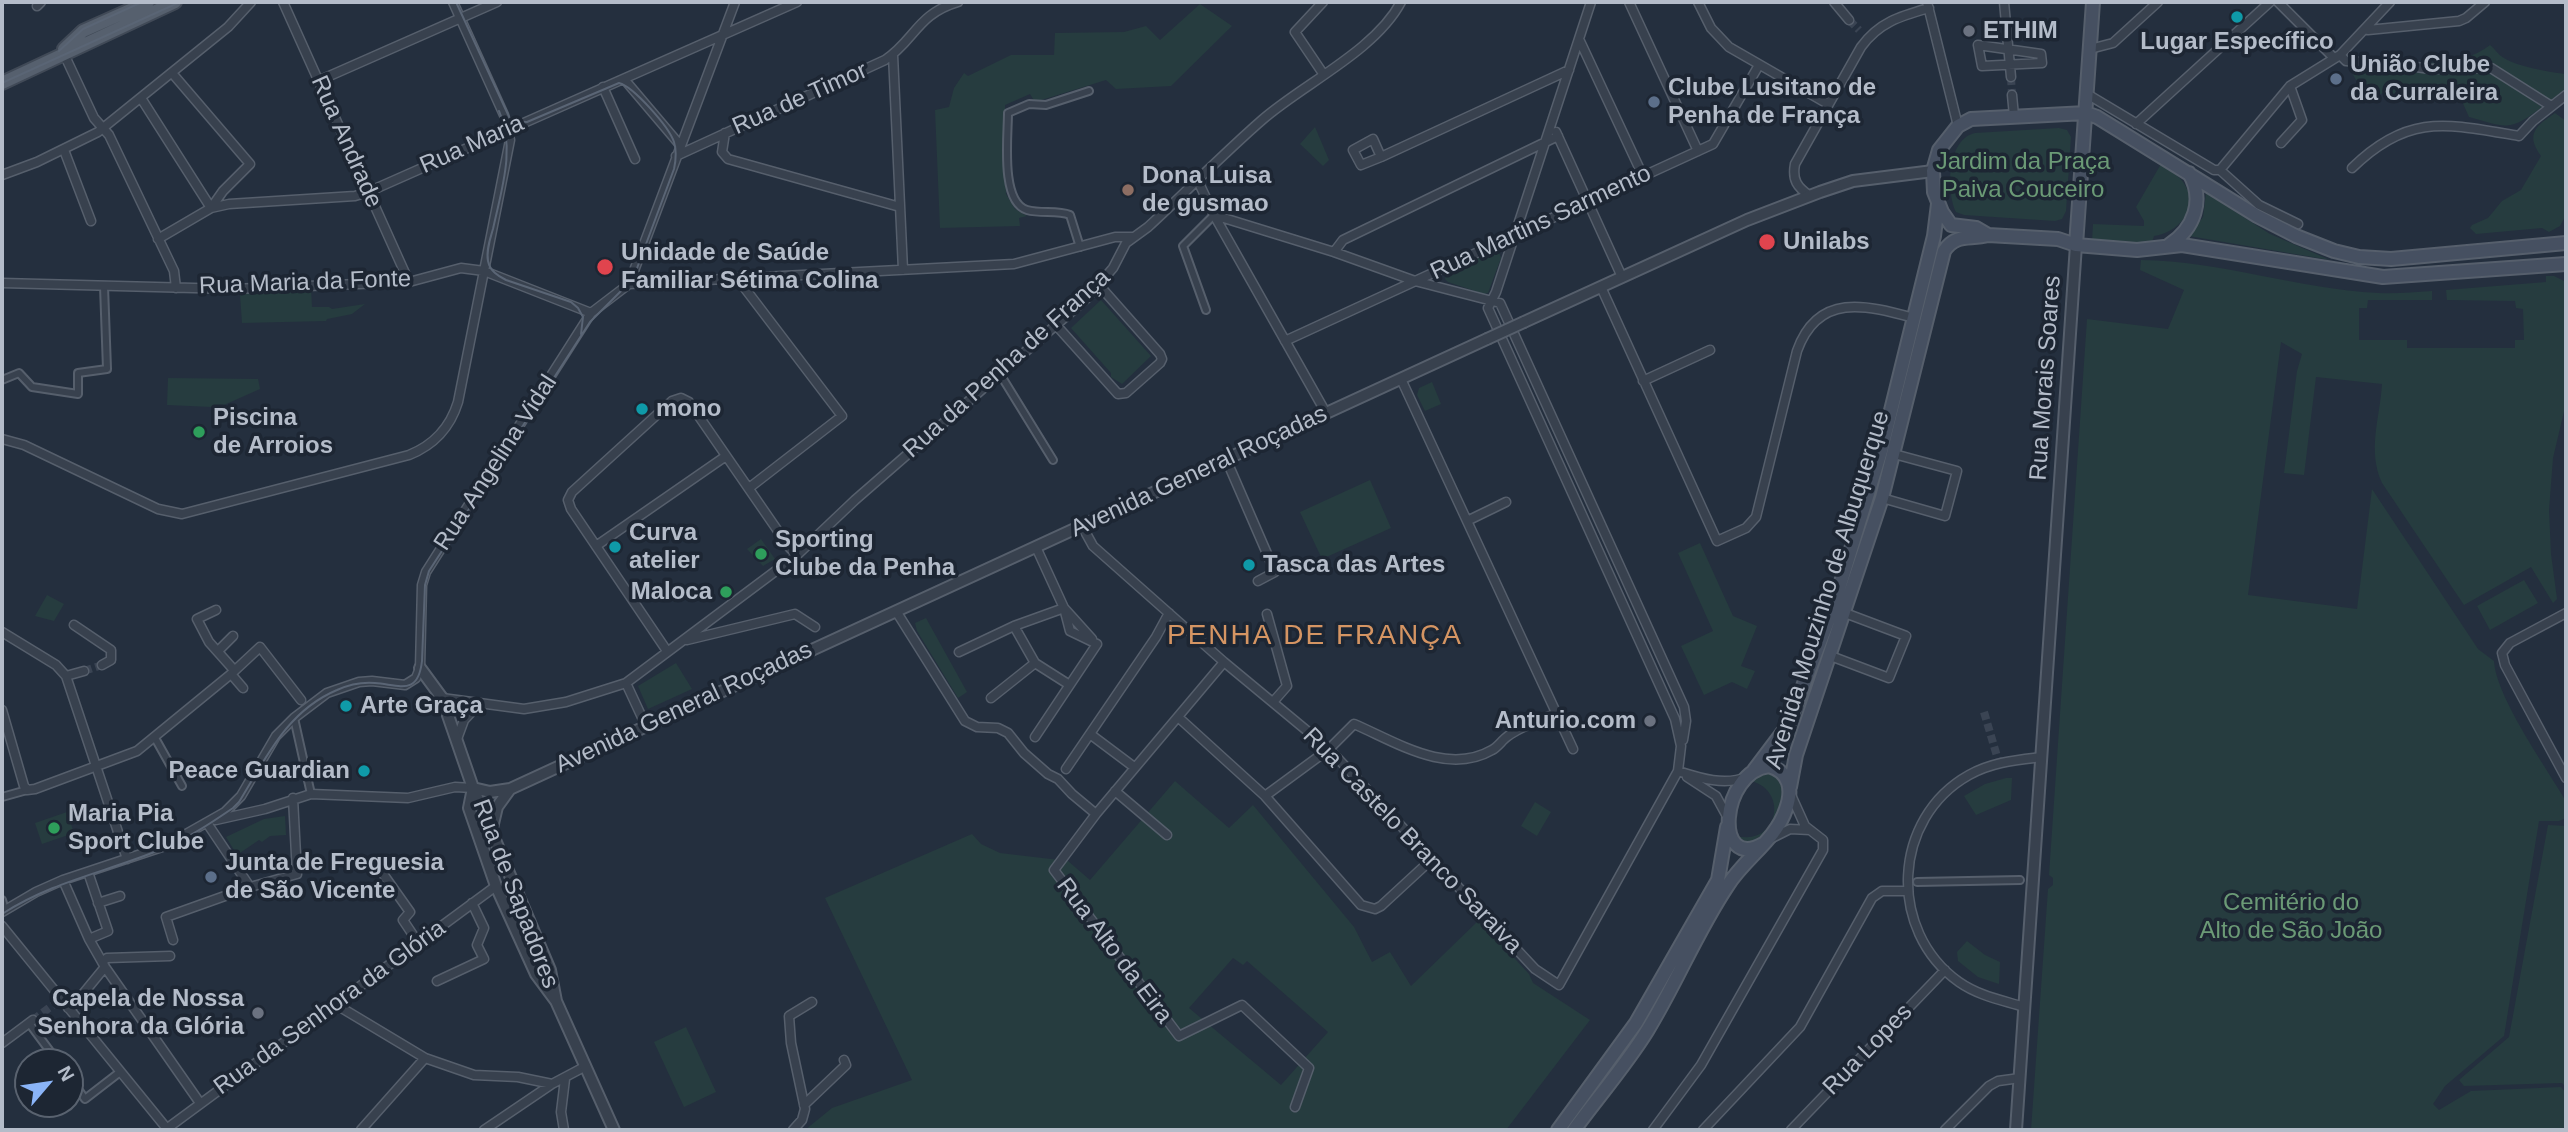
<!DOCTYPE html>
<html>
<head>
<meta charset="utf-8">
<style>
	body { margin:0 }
	#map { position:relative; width:2568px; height:1132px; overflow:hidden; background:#242f3e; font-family:Arial,sans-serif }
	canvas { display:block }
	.frame { position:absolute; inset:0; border:4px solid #b4bcc9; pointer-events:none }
	.north { position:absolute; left:14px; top:1048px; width:70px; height:70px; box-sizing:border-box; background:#1d2633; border:2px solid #59626f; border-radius:50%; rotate:61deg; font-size:19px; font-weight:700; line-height:28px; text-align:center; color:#b4bcc9 }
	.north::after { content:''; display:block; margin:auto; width:24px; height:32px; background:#8ab4f8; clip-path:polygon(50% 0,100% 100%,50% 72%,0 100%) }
</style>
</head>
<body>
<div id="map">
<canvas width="2568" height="1132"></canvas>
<div class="frame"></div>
<div class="north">N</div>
</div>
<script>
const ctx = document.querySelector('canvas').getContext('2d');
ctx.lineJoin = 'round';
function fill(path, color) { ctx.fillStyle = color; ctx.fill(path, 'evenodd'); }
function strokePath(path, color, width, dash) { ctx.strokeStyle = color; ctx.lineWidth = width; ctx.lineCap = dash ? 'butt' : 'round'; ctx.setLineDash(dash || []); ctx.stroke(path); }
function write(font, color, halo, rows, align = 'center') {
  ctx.font = font + ' Arial,sans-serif'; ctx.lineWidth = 7; ctx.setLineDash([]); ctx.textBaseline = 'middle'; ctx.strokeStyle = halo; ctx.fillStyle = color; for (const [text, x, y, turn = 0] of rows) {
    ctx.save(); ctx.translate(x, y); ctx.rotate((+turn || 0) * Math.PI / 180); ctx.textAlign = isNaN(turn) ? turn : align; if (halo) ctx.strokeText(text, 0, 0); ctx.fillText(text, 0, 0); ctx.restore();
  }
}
fill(new Path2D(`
	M1200,4L1232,26L1171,86L1116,89L1106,80L1035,102L1030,94L1005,105L1006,194L1015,209L1027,216L1019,218L1020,226L940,228L935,110L949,107L954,88L964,73L968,76L1011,55H1054L1055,33L1124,32L1146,26L1160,40Z
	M2490,45C2494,48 2498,54 2501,56C2513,66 2549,72 2565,74L2566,89L2550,101L2511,80L2503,70L2495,66L2424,67L2372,58C2389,56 2400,59 2416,62C2439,65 2472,60 2490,45Z
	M2379,66L2479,71L2498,77L2542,107C2508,133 2506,127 2469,117L2461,99L2454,92L2390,99L2388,94L2384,93L2370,97L2364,94L2352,73Z
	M2555,113L2566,121V215L2560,226L2549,232L2542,228L2476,234L2470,228L2472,225L2488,218L2502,201L2521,190L2541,156C2525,134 2536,126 2555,113Z
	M1315,127L1329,160L1323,166L1300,144Z
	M2059,128L2067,130L2071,137L2066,211L2062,219L2055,221L1964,215L1956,212C1946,191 1947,139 1975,133Z
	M2161,164C2170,171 2181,176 2186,187C2199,210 2177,233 2154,236L2151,245L2092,242L2093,224L2144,226V221L2136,207Z
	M2206,193L2270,234L2330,260L2189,236L2203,217Z
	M1493,251L1499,252L1501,258L1488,293L1484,294L1448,282L1445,279L1447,272Z
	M2141,260C2221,261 2298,289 2378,293C2396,294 2414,292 2432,291V300H2368L2367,308H2359V340H2407V348H2515V340H2524L2523,309L2516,308L2515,301L2447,300L2446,290L2546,282V276H2554L2566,282V403L2553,458L2549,510L2551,554L2557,599L2553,603L2531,567L2464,605L2382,483C2367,450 2380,418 2382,384L2316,377L2304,475L2284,473L2297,371L2302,354L2281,342L2248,595L2357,609L2372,489L2478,649L2494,661C2496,697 2546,767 2566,801V818L2559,821H2539L2504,1036L2445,1086L2433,1104L2439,1110L2471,1091L2561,1087L2566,1093V1130H2031L2048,889L2053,885V878L2049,875L2087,319L2168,329L2184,290L2140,270Z
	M311,288L312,307H329L332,309L365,304L352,314L327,319L326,321L242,323L240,295L243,292Z
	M1101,300L1151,356L1122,384L1111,377V373L1071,328Z
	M168,378L258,379L260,389L224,405L212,407L167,405Z
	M1432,382L1441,404L1425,411L1417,395L1419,388Z
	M1370,480L1391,528L1322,559L1300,512Z
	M761,539L775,559L763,566L747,549Z
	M1700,543L1733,616L1757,626L1741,666L1755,671L1747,689L1732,682L1704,695L1681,646L1713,631L1678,553Z
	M2524,580L2538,603L2490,630L2477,606Z
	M47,595L64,604L54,621L35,616Z
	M926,618L967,692L958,698L917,631L915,623Z
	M676,663L692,689L648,709L638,686Z
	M1766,771L1779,775C1790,802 1775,834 1747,843L1737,836C1776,846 1790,793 1752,781Z
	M2006,778H2012L2011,800L1976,815L1964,796L1985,784Z
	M1175,781L1229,828L1253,805L1354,927L1372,962L1390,952L1411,986L1479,920L1529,974L1533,983L1590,1020L1506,1130H805L832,1108L912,1080L825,898L972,834L981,844L1000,853L1068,861L1090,880ZM1233,958L1243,965L1247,961L1328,1032L1281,1085L1189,1008Z
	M1535,802L1551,812L1537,836L1521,826Z
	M67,812L74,833L42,844L35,823Z
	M285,816L286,835L270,836L262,842L259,840L237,855L226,837L264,819Z
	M2548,825L2566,826V1087L2562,1083L2464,1086L2459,1080L2509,1037Z
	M1967,941L1985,955L2000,962L1999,984L1978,977L1958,961L1957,952Z
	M686,1027L716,1092L684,1107L654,1042Z`), '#263c3f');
strokePath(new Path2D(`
	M1849,20L1859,30
	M2011,77L2012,95
	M84,671L102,665
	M1984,712L1999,763
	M33,1020L57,1002`), '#3a4453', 8, [8, 4]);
const pedestrian = new Path2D(`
	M1080,247L1070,215C1057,210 1041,214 1027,210C1000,202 1008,136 1008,113L1029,104L1046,105L1089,91
	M1206,310L1183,246L1214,215
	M1000,374L1053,460
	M2,380L19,373L32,387L78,394V373L107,369L104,286
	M294,718L311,794
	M155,738L182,786
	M2,797L27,790
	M1917,882L2020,880
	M2,900L5,910
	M29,1023L58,1062
	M70,1078L85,1099L120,1072`);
const minor = new Path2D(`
	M283,2L409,282
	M1323,2L1295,32L1324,75
	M1629,2L1698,151
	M1698,2L1711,28L1729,47L1828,104
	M1834,2L1849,20
	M1927,2L1958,126
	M2004,2L2011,77
	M2278,2L2334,58
	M37,6L41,2
	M2366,28L2368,30L2459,21L2466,18L2485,2
	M1579,39L1643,176
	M1978,45L2041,54L2042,63L1982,66Z
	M2090,49L2113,43L2158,2
	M64,54L94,118L109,135L174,271L176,288
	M893,55L903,270
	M2340,55L2346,61L2396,64L2430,69L2491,68L2551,106
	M172,73L250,164L223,191L211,208
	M624,79L680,145
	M318,81L497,2
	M603,87L635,159
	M2087,94L2214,170H2220L2259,205L2298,224
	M2012,95L2014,116
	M141,98L211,208
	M2136,124L2270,2
	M1556,132L1622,277
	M725,133L722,152L728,159L900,207
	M2281,143L2302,120L2290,86
	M64,150L91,221
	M676,156L885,60C915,40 917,14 958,2
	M1381,157L1373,139L1353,150L1361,165L1381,157L1569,70
	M2352,168C2409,112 2448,124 2519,136L2533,121L2566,95
	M2220,170L2290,86L2340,55L2390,2
	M2,175L37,162L98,132L228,27L251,2
	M1198,181L1214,215L1326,413
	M1810,196C1797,187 1792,180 1795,164L1861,47C1879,22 1901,16 1929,8
	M1214,215L1334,252L1415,281L1500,303L1684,707L1686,721L1683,740
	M158,239L211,208L229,204L355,196L368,192L797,2
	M1334,252L1343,240L1558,136
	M737,278L842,416L749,488
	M2,283L232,289L409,282L461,268L484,271L591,313
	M629,284L1014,264L1115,237H1133
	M629,284L735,2
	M1601,287L1717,541L1746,528L1756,517L1797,351C1818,292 1866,305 1914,318
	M1056,325L1118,394L1126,393L1160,363L1162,359L1160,354L1098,284
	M1285,341L1713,144L1759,65
	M1401,379L1573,749
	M1643,381L1710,350
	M2,439L24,445L158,509L182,514L409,455C434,445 450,428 458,402L510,140L504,115L453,2
	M1226,459L1275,572L1258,581
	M1882,498L1945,516L1957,471L1894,454
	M1467,521L1506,502
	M1082,526L1093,546L1224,662L1329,749L1535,969L1559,985L1678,771L1681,746L1675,719L1488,308L1496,292L1591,2
	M596,546L726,456
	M1036,547L1064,608L1092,639
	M216,610L197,619L209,642L234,670
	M896,611L965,721L977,727L998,728L1008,733L1024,753L1048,774L1058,779L1072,794L1096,814
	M2566,613L2510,643L2502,653L2505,665L2566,778
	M1267,614L1287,686L1273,702
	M74,625L111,650V660L102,665
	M1014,626L1035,663L1068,684
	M2,632L56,665L66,676L127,859
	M687,640L795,614L815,627
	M218,651L233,636
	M667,651L571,509L568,500L572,492L672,401L681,398L689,402L789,547L797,555
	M959,652L1014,626L1064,608L1070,631L1097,644
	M1828,655L1889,678L1906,636L1845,613
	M1224,662L1096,814L1054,870L1179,1036L1242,1005L1309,1068L1295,1107
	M66,676L84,671
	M626,683L646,726
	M243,688L231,674L260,647L301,700
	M442,698L524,709L566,702L626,683L797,555L855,500L1087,298L1113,268L1126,243L1148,227C1186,192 1223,154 1262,120C1303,84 1375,51 1401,2
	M991,698L1035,663
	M2,710L24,786L27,790L35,789L137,751L231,674
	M1178,717L1265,796L1361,905L1375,909L1381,906L1432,859
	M1090,734L1134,767
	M1035,737L1097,644
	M457,739L464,720L479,704
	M1066,769L1156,637L1169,613
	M1678,771C1700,778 1724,786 1747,777
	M1687,777L1716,796L1728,818
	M1115,791L1167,835
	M1265,796L1329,749L1354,724C1396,742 1447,776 1492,750C1498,747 1502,740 1508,736C1521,726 1541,720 1557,713
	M216,820L265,809L311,794L408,798L455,787L473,788
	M207,823L250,887
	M1772,838L1790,829L1810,830
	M376,864L410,912L403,920L415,938
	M88,872L108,931L89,939
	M63,880L89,939L105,967L200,1103
	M98,903L120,896
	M2,912L36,892L63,880L165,846L225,812L241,796L276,736L294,718L327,693L359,682L372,681L405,685L416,678L420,668L422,585L426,572L591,313L629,284
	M2,926L168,1130
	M173,940L166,917L250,887L297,874L293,798
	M102,962L107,958L170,956
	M437,981L484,959L477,945L484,928L472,903
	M335,1004L425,1058L474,1075L518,1077L552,1084L586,1066
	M2024,1007C2002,1000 1979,996 1959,982C1887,931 1892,818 1969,775C1992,762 2017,760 2042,757
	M68,1008L73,1006L105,967
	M2,1043L33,1020
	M804,1105L846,1065L844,1060
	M165,1130L496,886
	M361,1130L425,1058
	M484,1130L552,1084
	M564,1130L561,1112L565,1079
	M793,1130L802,1120L805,1109L791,1043L789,1016L812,1002
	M1653,1130L1701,1065L1823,850V840L1805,826L1791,795
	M1703,1130L1800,1027L1872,898L1882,891H1907
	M1791,1130L1945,970
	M1945,1130L1989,1086L1998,1081L2020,1078`);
const tertiary = new Path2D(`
	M1524,322L1747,220L1820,192L1853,181L1933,171
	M420,668L442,698L473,788L550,970L556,1001
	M473,788L490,792L510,789L1487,339
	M473,788L469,808L496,886L536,974L556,1001L614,1130
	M492,828L497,807L510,789
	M2016,1130L2076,245`);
const secondary = new Path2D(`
	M2566,243L2391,259L2359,257L2334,251L2296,236L2257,216L2097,117L2086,113L1971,119L1958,126L1939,150L1933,171L1934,192L1942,212L1951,225L1976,228L1988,235L2058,239L2076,245L2137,250L2182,245L2383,277L2566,264
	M2076,245L2093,2
	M2169,245C2194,229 2205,200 2189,173
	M1754,770L1788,725L1833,608L1881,451L1934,236L1938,204
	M1790,787L1796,755L1882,498L1944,251C1956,233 1969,240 1988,235
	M1558,1130L1636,1023L1718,880L1727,827
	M1574,1130C1598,1097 1626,1065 1647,1031C1676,984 1697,931 1728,885C1745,858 1776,840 1786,809C1793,790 1790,772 1769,766C1720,772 1713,872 1763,844`);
const primary = new Path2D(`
	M64,49L83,31L148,2
	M2,83L175,2`);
strokePath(pedestrian, '#565f6c', 10);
strokePath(minor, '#565f6c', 11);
strokePath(tertiary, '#565f6c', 14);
strokePath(secondary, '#565f6c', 16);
strokePath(primary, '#414a57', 16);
strokePath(pedestrian, '#38414e', 6);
strokePath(minor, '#38414e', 8);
strokePath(tertiary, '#38414e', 10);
strokePath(secondary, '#465061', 12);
strokePath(primary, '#56606e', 12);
strokePath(new Path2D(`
	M59,51L83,29L142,2
	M2,83L180,2
	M499,111C516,148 501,191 493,229C490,239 486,251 488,261C490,271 498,276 506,280L571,302L578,308L583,317L581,334
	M2,914C53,881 107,872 162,849C187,839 211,823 233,808L239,802C266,758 287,711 337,690C348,685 363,682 375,683C400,685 418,696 422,661L425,585L429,571L590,322L633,279L674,169C676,160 677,152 674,142C669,127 634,87 619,83L527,122L511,121L456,2`), '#5a6575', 2);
const tertiaryBridge = new Path2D(`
	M1487,339L1524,322`);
strokePath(tertiaryBridge, '#565f6c', 14, []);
strokePath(tertiaryBridge, '#38414e', 10);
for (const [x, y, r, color] of [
	[2237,17,7,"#0f9aa8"],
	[1969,31,7,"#6b7280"],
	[2336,79,7,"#5c6f8a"],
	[1654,102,7,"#5c6f8a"],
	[1128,190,7,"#8d6e63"],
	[1767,242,9,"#e0444e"],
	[605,267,9,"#e0444e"],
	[642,409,7,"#0f9aa8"],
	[199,432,7,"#2e9e5b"],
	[615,547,7,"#0f9aa8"],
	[761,554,7,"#2e9e5b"],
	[1249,565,7,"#0f9aa8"],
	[726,592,7,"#2e9e5b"],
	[346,706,7,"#0f9aa8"],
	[1650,721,7,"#6b7280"],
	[364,771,7,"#0f9aa8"],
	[54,828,7,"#2e9e5b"],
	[211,877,7,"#5c6f8a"],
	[258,1013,7,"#6b7280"]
]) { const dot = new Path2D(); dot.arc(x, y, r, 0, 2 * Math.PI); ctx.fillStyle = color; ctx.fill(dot); strokePath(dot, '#1d2633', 2.5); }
write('bold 24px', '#b4bcc9', '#1d2633', [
	["ETHIM",1983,31],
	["Lugar Específico",2237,42,"center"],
	["União Clube",2350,65],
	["da Curraleira",2350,93],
	["Clube Lusitano de",1668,88],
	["Penha de França",1668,116],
	["Dona Luisa",1142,176],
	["de gusmao",1142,204],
	["Unilabs",1783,242],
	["Unidade de Saúde",621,253],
	["Familiar Sétima Colina",621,281],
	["mono",656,409],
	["Piscina",213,418],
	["de Arroios",213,446],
	["Curva",629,533],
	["atelier",629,561],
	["Sporting",775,540],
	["Clube da Penha",775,568],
	["Tasca das Artes",1263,565],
	["Maloca",712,592,"right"],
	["Arte Graça",360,706],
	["Anturio.com",1636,721,"right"],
	["Peace Guardian",350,771,"right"],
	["Maria Pia",68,814],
	["Sport Clube",68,842],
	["Junta de Freguesia",225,863],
	["de São Vicente",225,891],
	["Capela de Nossa",244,999,"right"],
	["Senhora da Glória",244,1027,"right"]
], 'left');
write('24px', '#b4bcc9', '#1d2633', [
	["Rua de Timor",800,99,-24],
	["Rua Andrade",346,142,66],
	["Rua Maria",472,145,-24],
	["Rua Martins Sarmento",1541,223,-25],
	["Rua Maria da Fonte",305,283,-2],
	["Rua da Penha de França",1007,364,-42],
	["Rua Morais Soares",2046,378,-86],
	["Rua Angelina Vidal",496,463,-57],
	["Avenida General Roçadas",1199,472,-25],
	["Avenida Mouzinho de Albuquerque",1828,590,-73],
	["Avenida General Roçadas",684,708,-25],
	["Rua Castelo Branco Saraiva",1412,841,46],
	["Rua de Sapadores",515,894,69],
	["Rua Alto da Eira",1114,951,53],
	["Rua da Senhora da Glória",330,1008,-36],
	["Rua Lopes",1868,1050,-46]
]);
write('24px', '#6b9a76', '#1d2633', [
	["Jardim da Praça",2023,162],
	["Paiva Couceiro",2023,190],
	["Cemitério do",2291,903],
	["Alto de São João",2291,931]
]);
ctx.letterSpacing = '2px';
write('28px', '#d59563', '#1d2633', [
	["PENHA DE FRANÇA",1315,636]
]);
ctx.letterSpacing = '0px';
</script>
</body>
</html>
